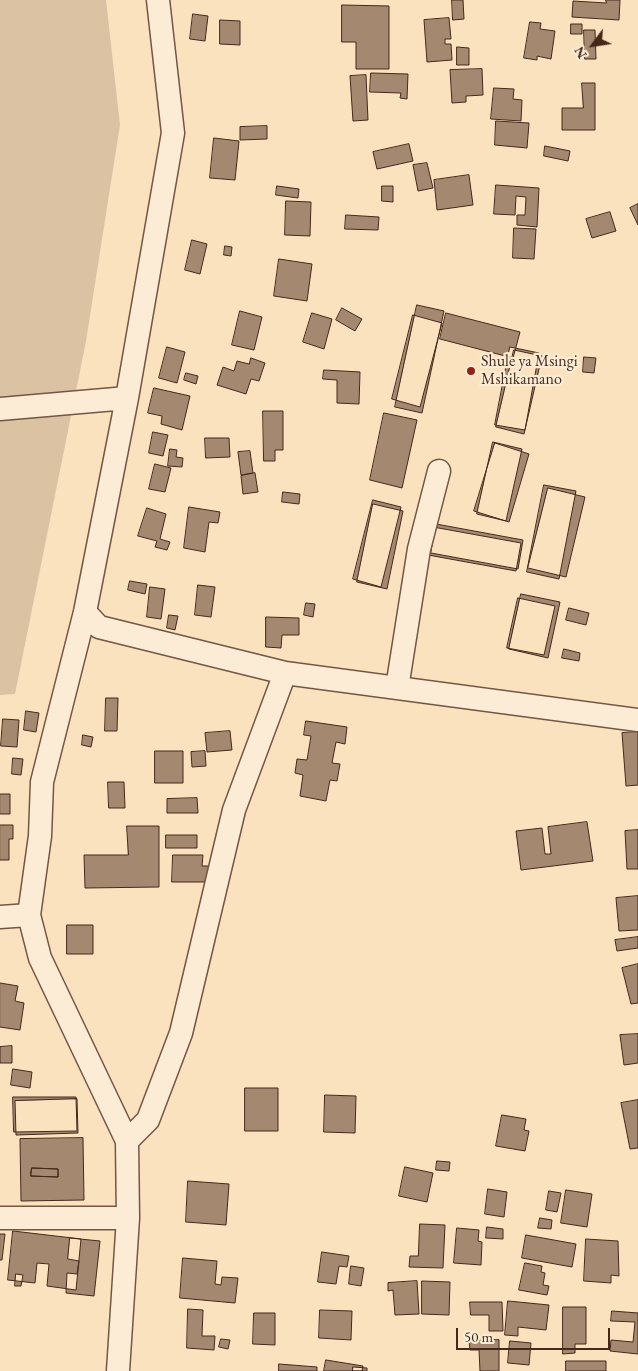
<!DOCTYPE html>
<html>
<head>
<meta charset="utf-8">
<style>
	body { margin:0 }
	#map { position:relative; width:638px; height:1371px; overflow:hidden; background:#fae2bf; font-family:"EB Garamond",serif }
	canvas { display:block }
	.north { position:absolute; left:568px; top:20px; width:50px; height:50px; -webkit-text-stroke:4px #fcecd5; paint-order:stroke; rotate:239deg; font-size:14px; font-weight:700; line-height:20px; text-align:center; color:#46281b }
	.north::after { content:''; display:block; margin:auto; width:18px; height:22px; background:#46281b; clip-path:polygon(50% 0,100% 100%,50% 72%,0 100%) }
	.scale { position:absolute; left:456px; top:1328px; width:154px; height:22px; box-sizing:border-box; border:2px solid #46281b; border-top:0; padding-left:6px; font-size:15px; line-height:18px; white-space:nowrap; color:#46281b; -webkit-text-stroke:4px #fcecd5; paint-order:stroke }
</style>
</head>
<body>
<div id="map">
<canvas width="638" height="1371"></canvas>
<div class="north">N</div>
<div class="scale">50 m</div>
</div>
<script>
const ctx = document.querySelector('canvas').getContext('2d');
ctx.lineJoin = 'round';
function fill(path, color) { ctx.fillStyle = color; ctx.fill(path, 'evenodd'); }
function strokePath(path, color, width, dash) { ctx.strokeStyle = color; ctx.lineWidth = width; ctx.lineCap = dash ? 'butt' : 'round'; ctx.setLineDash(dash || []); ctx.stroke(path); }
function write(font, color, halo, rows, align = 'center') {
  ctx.font = font + ' "EB Garamond",serif'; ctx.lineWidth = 4.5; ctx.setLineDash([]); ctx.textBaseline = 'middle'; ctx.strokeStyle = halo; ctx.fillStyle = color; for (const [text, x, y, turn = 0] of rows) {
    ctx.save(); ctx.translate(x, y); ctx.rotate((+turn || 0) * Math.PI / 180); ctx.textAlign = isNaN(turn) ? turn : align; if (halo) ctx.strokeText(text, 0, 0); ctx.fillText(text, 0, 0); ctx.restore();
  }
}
fill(new Path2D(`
	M0,0H106L120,125L86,341L15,694L0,695Z`), '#dbc2a3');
const building = new Path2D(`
	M452,0H463L464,19L453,20Z
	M606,0H620L619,20L572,17L573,1L606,3Z
	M342,5L389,6V69H356V42H342Z
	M193,14L208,16L205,41L190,39Z
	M449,18L451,39H445V44H451L452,60L427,62L424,20Z
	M220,20L240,21V45L220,44Z
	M530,22L541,23L540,29L555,31L551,59L537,56V60L524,58Z
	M571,24H582V34H571Z
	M584,30H595L596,59H585Z
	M457,47L469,48V65H457Z
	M482,69L483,95L466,96V102L452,103L450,70Z
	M371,73L408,74L407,99L400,98L401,93L370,92Z
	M366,75L368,120L353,121L350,76Z
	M582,83H595V130H562V108H583Z
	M494,88L514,89L513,99L522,100L521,121L491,119Z
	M496,121L529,123L527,148L495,145Z
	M267,126V139L240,140V127Z
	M214,138L239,141L235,180L210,178Z
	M409,144L413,161L377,169L373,152Z
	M545,146L570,151L568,161L544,156Z
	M427,163L433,188L418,191L413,165Z
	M469,175L473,205L437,210L434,180Z
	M496,185L539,188L537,227L517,225V215H525L526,197L516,196L515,215L494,214Z
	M277,186L299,189L298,198L276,195Z
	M382,186H393V202L382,201Z
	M286,201L311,202L310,236L285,235Z
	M638,204V225L630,208Z
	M610,212L616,231L592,238L586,219Z
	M346,215L379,217L378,230L345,229Z
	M514,228L536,229L534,259L513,258Z
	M192,240L207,244L200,274L185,270Z
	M225,246L232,247L231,256L224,255Z
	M279,259L312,264L307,301L274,296Z
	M417,305L444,311L422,413L395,407Z
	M342,308L362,319L355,331L336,320Z
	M240,311L262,317L254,350L232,345Z
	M312,313L332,319L324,349L303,342Z
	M446,313L520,332L513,358L440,339Z
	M413,315L442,323L420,407L392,399Z
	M167,347L185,352L177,383L159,378Z
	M510,347L539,353L525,430L495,425Z
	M514,350L542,356L524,434L496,427Z
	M584,357L596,358L594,373L583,372Z
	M251,358L265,363L259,381L251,379L246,394L217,385L223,367L234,371L237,361L249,364Z
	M324,370L360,372L359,404L337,403V380L323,379Z
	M186,373L198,376L196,384L184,380Z
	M154,388L190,396L182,430L161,424L162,416L148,413Z
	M263,411H283V450H275V461H264Z
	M384,413L417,420L402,488L370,480Z
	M153,432L168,435L163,456L149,453Z
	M205,438H229L230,457L206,458Z
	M493,442L522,449L506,521L477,514Z
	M495,443L529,454L509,522L474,511Z
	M170,449L177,450L176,457L183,458L182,467L168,466Z
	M250,451L253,473L241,475L238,452Z
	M155,464L171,468L165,492L149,489Z
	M255,473L258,492L243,494L241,476Z
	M544,485L576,491L559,579L527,572Z
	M548,488L585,497L566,577L528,568Z
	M283,492L300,494L299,504L282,502Z
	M373,500L401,507L381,587L353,579Z
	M373,504L403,511L387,589L357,582Z
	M189,507L220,512L218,523L209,522L205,552L184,548Z
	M147,508L166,514L160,539L170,542L167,550L155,547L157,541L138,536Z
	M436,524L523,540L518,569L431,553Z
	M433,527L521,543L516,571L428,555Z
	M130,581L147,584L145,594L128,590Z
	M198,585L215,587L211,617L195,615Z
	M150,587L165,589L161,619L147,617Z
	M521,594L560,602L548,658L509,649Z
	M518,598L555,606L544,655L507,648Z
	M306,603L315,604L313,617L304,615Z
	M569,608L589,613L586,625L566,620Z
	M169,615L178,616L175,630L167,628Z
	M266,617L299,618V635H282L281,648L266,647Z
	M564,649L580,653L579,661L562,658Z
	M106,698H118L117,731H105Z
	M26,711L39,713L36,732L24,730Z
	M3,719L19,720L17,747L1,746Z
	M306,721L347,727L345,744L336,742L332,763L340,764L337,781L330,780L326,801L300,796L303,775L295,773L297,759L307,760L311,736L304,735Z
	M230,731L232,750L207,752L205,733Z
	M638,732V785L626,786L622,733Z
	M83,735L93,737L91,747L82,745Z
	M155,751H183V783H155Z
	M205,751L206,766L192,767L191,752Z
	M13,758L23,759L21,775L12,774Z
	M108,782H124L125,808H109Z
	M0,794H10V814H0Z
	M197,798L198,813H167V799Z
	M587,822L593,861L521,870L516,831L542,828L545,854H551L548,827Z
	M0,825H13V839H9V860H0Z
	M127,826H159V887L85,888L84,855H128Z
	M638,830V869H627L625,831Z
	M166,835H197V848H166Z
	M173,855H203L202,866H213V882H172Z
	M638,896V930L619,931L616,898Z
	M67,925H93V954H67Z
	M638,937V948L617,951L615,940Z
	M638,964V1003L631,1004L622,968Z
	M0,983L18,986L15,1001L24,1003L20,1030L0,1027Z
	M638,1034V1063L624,1065L620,1035Z
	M12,1046V1063H0V1047Z
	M13,1069L32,1072L30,1088L11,1085Z
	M245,1088H278V1131H245Z
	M325,1095L356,1096L355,1133L324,1132Z
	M13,1097H76L77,1131L14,1132Z
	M77,1099L78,1133L16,1135L15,1101Z
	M638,1100V1148L630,1149L621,1103Z
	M502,1115L526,1119L524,1130L529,1131L525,1151L496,1146Z
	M83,1138L84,1200L21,1201L20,1139ZM32,1168L58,1169V1177L31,1176Z
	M437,1161L450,1162L449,1171L436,1170Z
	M405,1167L433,1173L427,1202L399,1196Z
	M32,1168L58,1169V1177L31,1176Z
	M188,1181L229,1184L226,1225L186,1222Z
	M488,1189L507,1192L504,1217L485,1214Z
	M566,1190L592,1194L587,1227L561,1223Z
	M549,1191L561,1193L557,1212L546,1210Z
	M540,1218L552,1220L551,1229L538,1228Z
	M420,1224L445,1225L443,1268L409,1267L410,1256H418Z
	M487,1227L503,1229V1239L486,1238Z
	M457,1228L479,1230L478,1241L482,1242L481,1265L454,1263Z
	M13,1231L81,1239L76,1290L47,1286L49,1264L37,1263L35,1283L8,1280Z
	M0,1234H5L2,1260H0Z
	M526,1235L576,1244L572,1267L522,1258Z
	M70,1238L100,1241L94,1296L66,1293L67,1273L77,1274L79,1261L68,1259Z
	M586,1239L618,1241L619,1276L611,1275V1283L584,1281Z
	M322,1252L349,1256L347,1267L339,1266L336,1284L318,1282Z
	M183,1258L217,1261L215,1284L221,1285L222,1277L238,1278L235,1303L180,1298Z
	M525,1263L542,1266L541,1272L545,1273L543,1285L549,1286L547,1295L519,1290Z
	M351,1266L364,1268L361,1286L349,1284Z
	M16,1274L23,1275L21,1286H15Z
	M417,1281L419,1314L395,1315L393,1290L388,1291V1283Z
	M422,1281L450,1282L449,1315L422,1314Z
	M508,1301L549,1305L546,1330L518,1327V1336L505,1335Z
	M470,1302H502L503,1331H489V1315H471Z
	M563,1307H586V1344H575V1353L563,1354Z
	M188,1309L203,1310L202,1336H215L214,1350L187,1348Z
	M320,1310L352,1311L351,1340L319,1338Z
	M612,1311L638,1313V1354L610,1351L611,1340L633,1342L635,1322L611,1321Z
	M254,1313H275V1345L253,1344Z
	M221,1339L230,1340L228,1349L219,1347Z
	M499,1340V1371H480L479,1350H470L469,1341Z
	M510,1341L531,1343L529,1365L508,1363Z
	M326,1360L363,1366L362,1371H324Z
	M566,1361H606V1371H566Z
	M279,1364L317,1367V1371H279Z
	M353,1367L367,1368V1371H353Z`);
fill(building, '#a48970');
strokePath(building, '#46281b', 1);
const minor = new Path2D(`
	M0,409L127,398
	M85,612L99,627L285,673L638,720
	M397,688L419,549L439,471
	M0,917L29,915
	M127,1141L148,1120L181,1033L234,810L285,673
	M0,1218H128
	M118,1371L128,1218L127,1141L40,958L29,915L40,836L42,782L85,612L127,398L173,133L158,0`);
strokePath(minor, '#735644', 25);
strokePath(minor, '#fcecd5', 22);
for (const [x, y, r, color] of [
	[471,371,5,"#8f2418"]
]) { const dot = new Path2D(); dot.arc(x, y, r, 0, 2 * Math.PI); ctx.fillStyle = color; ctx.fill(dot); strokePath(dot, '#fcecd5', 2); }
write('16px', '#46281b', '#fcecd5', [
	["Shule ya Msingi",481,362],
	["Mshikamano",481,380]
], 'left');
</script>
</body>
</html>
